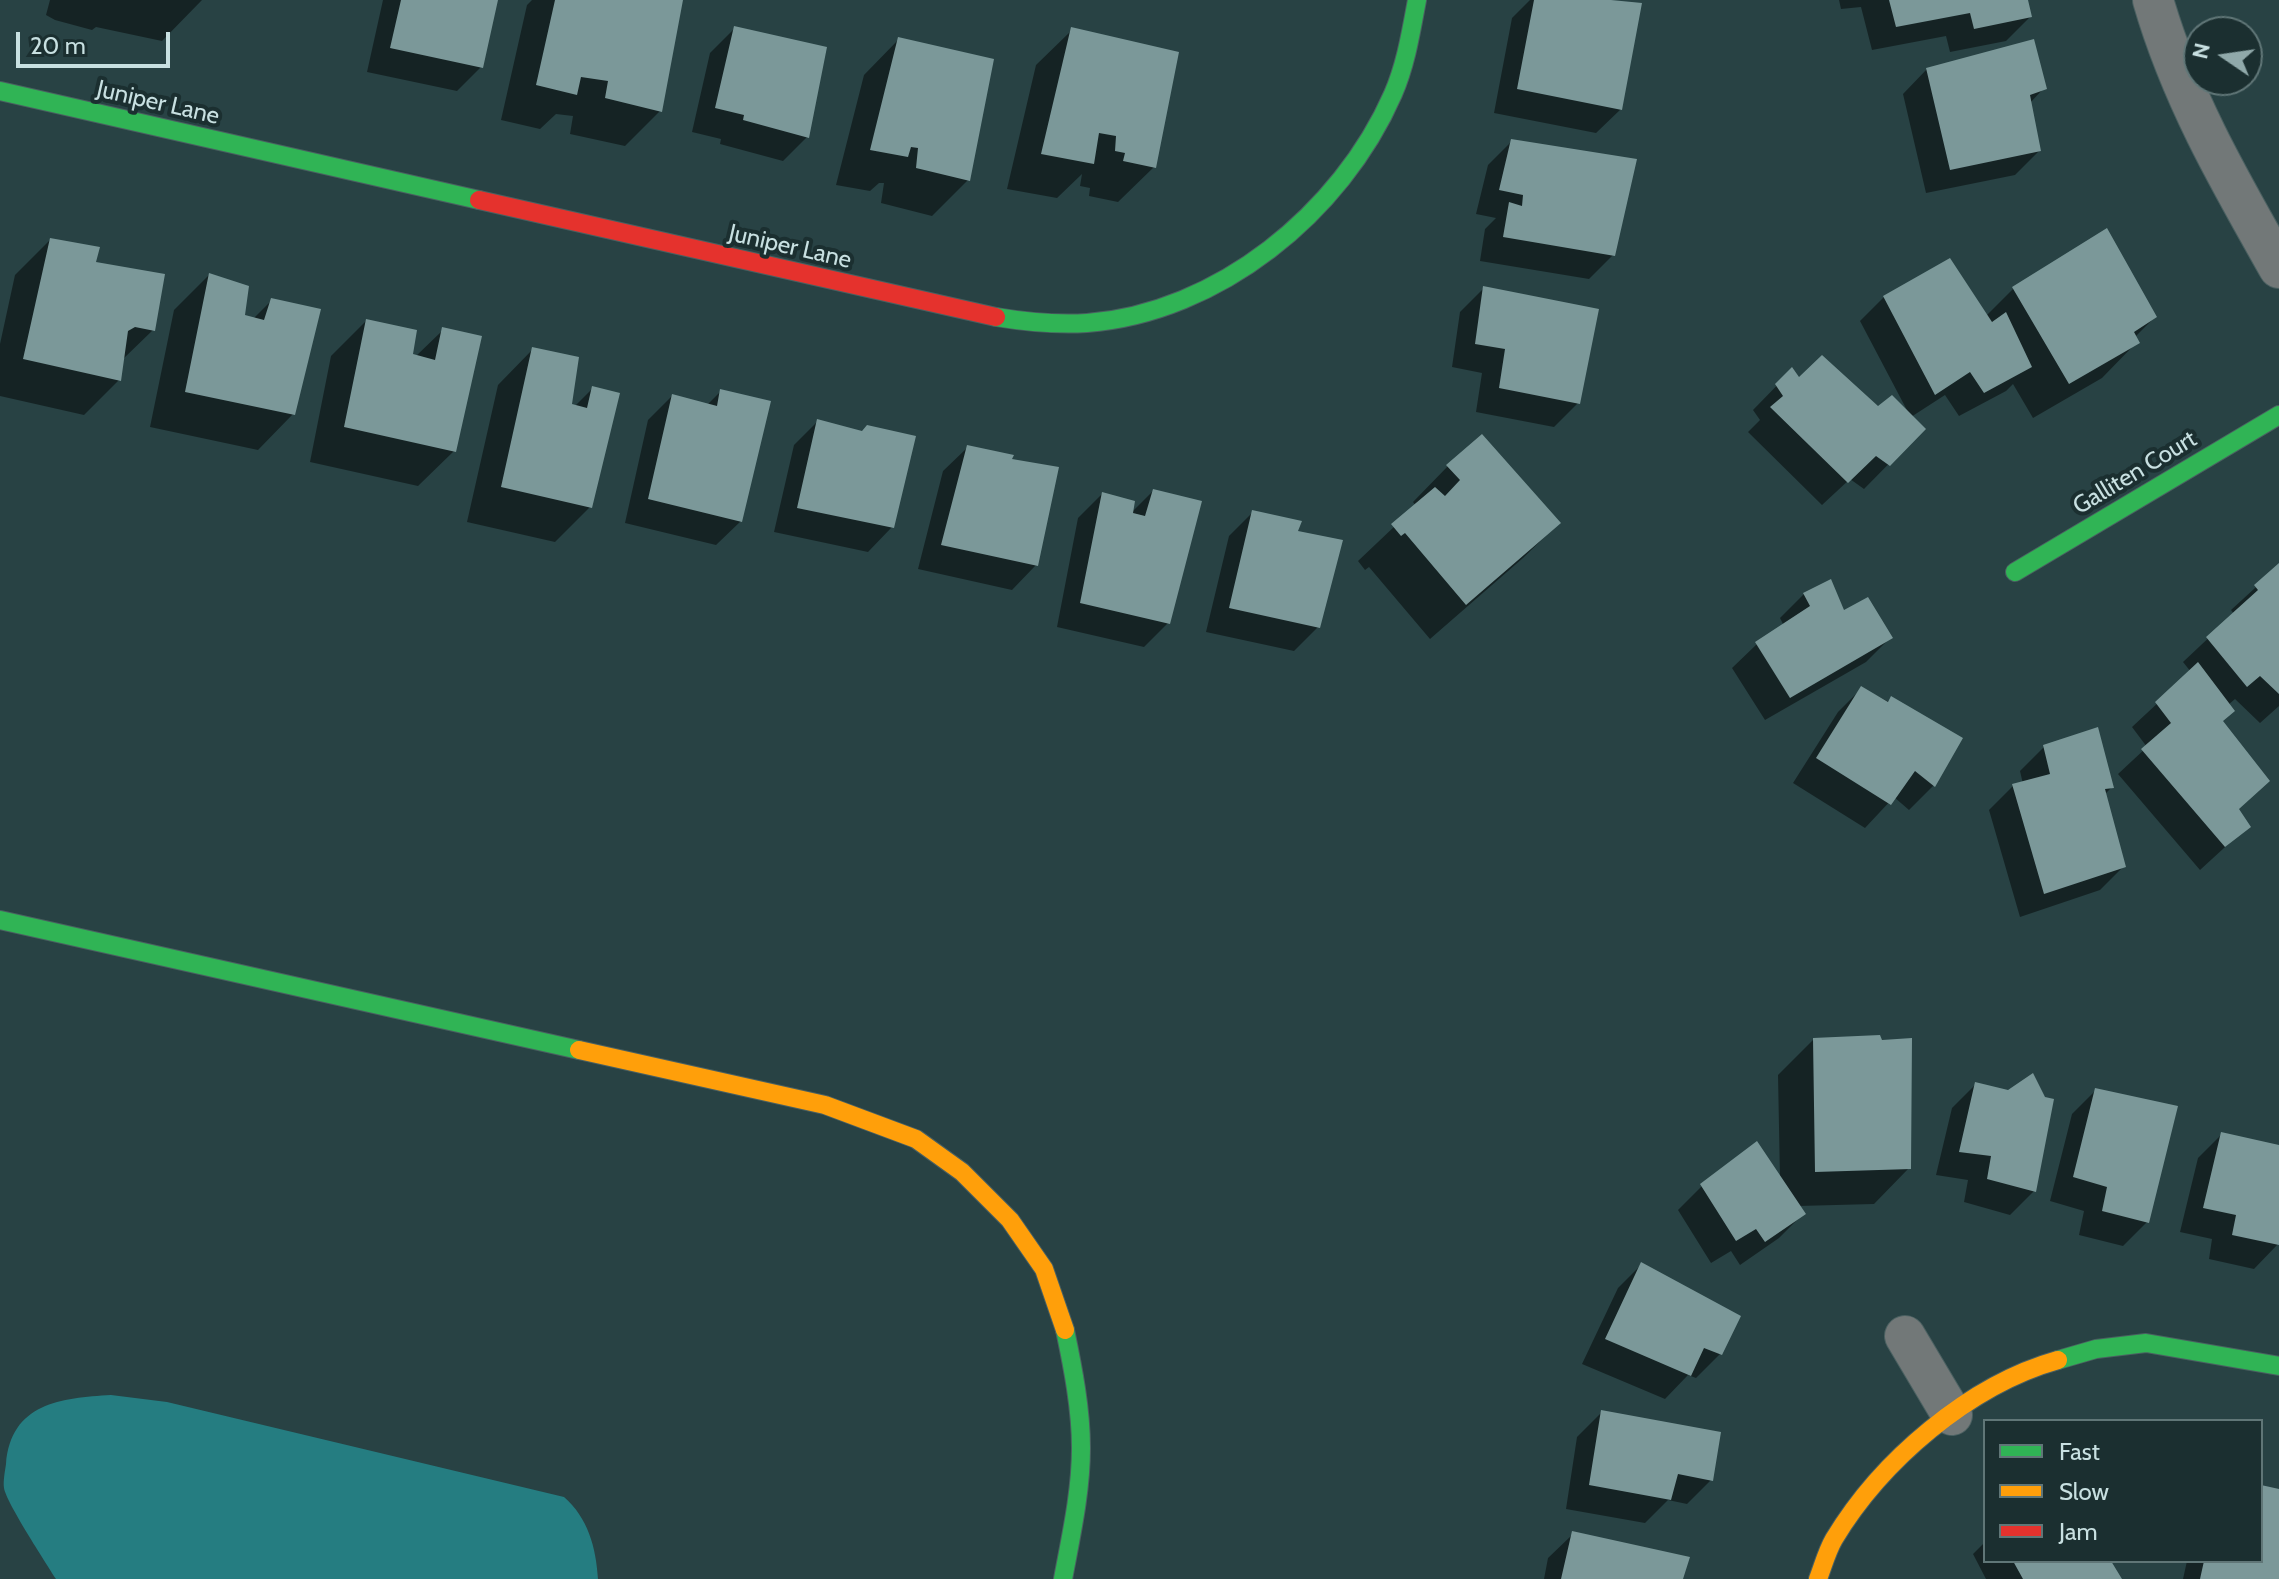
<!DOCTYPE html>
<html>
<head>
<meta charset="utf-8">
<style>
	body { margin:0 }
	#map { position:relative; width:2279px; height:1579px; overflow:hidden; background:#284244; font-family:Cabin,sans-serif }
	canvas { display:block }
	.legend { position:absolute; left:1983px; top:1419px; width:280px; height:144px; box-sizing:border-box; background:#1b2f30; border:2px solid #607677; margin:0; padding:10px 14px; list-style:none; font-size:24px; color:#c8e0e1 }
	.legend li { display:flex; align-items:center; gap:16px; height:40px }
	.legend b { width:40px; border:2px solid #607677 }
	.north { position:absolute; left:2183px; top:16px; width:80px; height:80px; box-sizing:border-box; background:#1b2f30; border:2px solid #607677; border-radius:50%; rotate:283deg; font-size:22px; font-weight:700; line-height:32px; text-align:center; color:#c8e0e1 }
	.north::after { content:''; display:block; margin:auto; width:28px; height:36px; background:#90a9aa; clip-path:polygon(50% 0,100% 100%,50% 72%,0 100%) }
	.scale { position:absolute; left:16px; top:32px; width:154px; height:36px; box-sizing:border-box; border:4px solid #c8e0e1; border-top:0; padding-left:10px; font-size:24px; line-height:28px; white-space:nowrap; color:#c8e0e1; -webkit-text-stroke:6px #1b2f30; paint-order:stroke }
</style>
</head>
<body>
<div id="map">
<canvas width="2279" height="1579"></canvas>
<ul class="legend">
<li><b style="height:10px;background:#30b455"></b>Fast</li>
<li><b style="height:10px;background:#ff9f0a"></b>Slow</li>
<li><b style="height:10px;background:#e5322d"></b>Jam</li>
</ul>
<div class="north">N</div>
<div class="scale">20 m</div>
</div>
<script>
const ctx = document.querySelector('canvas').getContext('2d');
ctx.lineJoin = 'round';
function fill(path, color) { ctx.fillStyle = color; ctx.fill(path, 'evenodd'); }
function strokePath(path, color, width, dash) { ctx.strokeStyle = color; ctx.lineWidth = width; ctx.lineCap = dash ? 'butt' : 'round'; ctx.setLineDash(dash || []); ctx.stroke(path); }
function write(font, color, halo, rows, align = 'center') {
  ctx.font = font + ' Cabin,sans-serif'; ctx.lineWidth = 8; ctx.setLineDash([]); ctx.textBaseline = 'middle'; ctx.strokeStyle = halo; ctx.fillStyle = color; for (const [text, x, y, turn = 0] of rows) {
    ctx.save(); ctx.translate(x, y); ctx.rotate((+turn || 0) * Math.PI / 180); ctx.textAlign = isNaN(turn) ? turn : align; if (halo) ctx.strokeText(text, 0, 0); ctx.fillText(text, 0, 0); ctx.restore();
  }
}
fill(new Path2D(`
	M111,1395L167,1402L564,1497C588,1518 596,1547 598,1579H56C46,1563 6,1502 4,1488C3,1481 5,1471 6,1464C11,1403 61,1398 111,1395Z`), '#257d81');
fill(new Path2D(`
	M50,0H202L162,41L96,27L92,30L55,20L46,15Z
	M383,0H496L481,67L457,91L367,72Z
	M532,0H681L660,111L625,146L570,134L573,116L556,114L540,129L501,120L527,5Z
	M1530,0H1593L1621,109L1596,133L1494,113L1512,18Z
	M1839,0H2026L2030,17L2006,41L1950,52L1946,36L1872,50L1861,7L1841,9Z
	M735,28L807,137L783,161L720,144L721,139L692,132L710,53Z
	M1072,30L1154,167L1118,202L1089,196L1090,188L1080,186L1082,174L1057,198L1007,189L1036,65Z
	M899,39L968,180L932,216L881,203L884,183H879L870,191L836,185L864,75Z
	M1927,69L2044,88L2030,103L2039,151L2015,175L1926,193L1903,94Z
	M1512,141L1613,255L1589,279L1480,261L1485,229L1496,218L1476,214L1488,165Z
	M50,240L93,263L153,330L122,360L119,380L84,415L0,396V344L15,275Z
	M209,275L242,316L253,319L272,300L293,414L258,450L150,427L174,310Z
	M1484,288L1578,403L1554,427L1476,412L1482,373L1452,367L1460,312Z
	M2014,288L2155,317L2134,338L2137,342L2102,378L2033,418L2013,384L2006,391L1959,416L1945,395L1911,417L1923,429L1864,489L1850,479L1822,505L1748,432L1760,420L1753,410L1792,370L1799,380L1877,409L1909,414L1860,321L1884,297L1986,316Z
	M366,321L415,357L443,330L454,451L418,486L310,462L331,356Z
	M533,349L570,406L574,407L593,388L590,507L555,542L467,522L498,385Z
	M721,391L741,521L716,545L625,523L648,420L672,396L707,405Z
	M818,421L861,433L892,527L868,552L774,532L794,445Z
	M968,447L1036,565L1012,590L918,569L943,471Z
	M1448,466L1559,523L1523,558L1430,639L1369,567L1365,570L1358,561L1416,506L1413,502Z
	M1153,491L1168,623L1144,647L1057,627L1078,518L1102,494L1131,513Z
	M1253,512L1296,533L1318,627L1294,651L1206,632L1229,536Z
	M2279,566V706L2260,723L2235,699L2228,705L2221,722L2237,810L2248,826L2200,870L2118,774L2147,747L2132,727L2191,672L2183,662L2234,614L2231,610Z
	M1804,594L1890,638L1866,662L1765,720L1732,668L1757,644L1784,626L1780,618Z
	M1862,688L1960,739L1933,786L1909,810L1894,797L1865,828L1793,783L1838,712Z
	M2044,747L2111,788L2104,795L2124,866L2100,890L2020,917L1989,810L2013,786L2023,784L2020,771Z
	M1813,1040L1909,1168L1874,1204L1798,1206L1803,1214L1779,1238L1740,1265L1731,1251L1711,1263L1678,1210L1702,1186L1780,1179L1778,1075Z
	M1976,1084L2034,1191L2010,1215L1964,1202L1968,1180L1936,1175L1952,1108Z
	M2096,1090L2147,1222L2123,1246L2079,1235L2084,1211L2050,1201L2072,1114Z
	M2222,1134L2279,1147L2278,1244L2254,1269L2209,1259L2212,1239L2180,1232L2198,1158Z
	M1642,1264L1720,1354L1696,1378L1688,1375L1665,1399L1582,1364L1618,1288Z
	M1602,1412L1711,1480L1687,1504L1668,1500L1645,1523L1566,1509L1577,1437Z
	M2261,1487L2279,1491V1579H2183L2187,1561H2261Z
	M1573,1534L1681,1579H1544L1548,1558Z
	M1985,1542V1561H2109L2120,1579H1986L1973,1554Z`), '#0007');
fill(new Path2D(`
	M401,0H498L483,68L390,48Z
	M555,0H683L662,112L605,98L608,81L581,77L577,95L536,85Z
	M1534,0H1611L1642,3L1622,110L1517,89Z
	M1889,0H2028L2032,17L1974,29L1970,13L1896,27Z
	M734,26L827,47L809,138L743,120L744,115L715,108Z
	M1071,27L1179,52L1156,168L1123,161L1125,153L1115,151L1116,136L1099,133L1094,164L1041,154Z
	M898,37L994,59L970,181L916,168L918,148L911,147L908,157L870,150Z
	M2034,39L2047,89L2030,95L2041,151L1950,170L1926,68Z
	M1511,139L1637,159L1615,256L1503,237L1509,202L1522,206L1523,195L1499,190Z
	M2107,228L2157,317L2134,332L2140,343L2069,384L2012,287Z
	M50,238L100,247L96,262L165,274L155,331L135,327L128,331L121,381L23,359Z
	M1950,258L1992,322L2006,312L2032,367L1984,393L1970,372L1935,395L1883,296Z
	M209,273L249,286L245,315L264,320L271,298L321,309L295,415L185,392Z
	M1483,286L1599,309L1580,404L1499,388L1505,349L1475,344Z
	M366,319L417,330L413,354L435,360L442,327L482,336L456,452L344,427Z
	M532,347L579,357L572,404L587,408L592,386L620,393L592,508L501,487Z
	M1822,355L1878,406L1892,395L1926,429L1890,466L1876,456L1848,483L1770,407L1783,396L1775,384L1792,367L1799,377Z
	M720,389L771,401L742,522L648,499L672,394L717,406Z
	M817,419L862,431L867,425L916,436L894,528L797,508Z
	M1482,434L1561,523L1466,605L1405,533L1401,536L1391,524L1435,487L1445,496L1460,480L1446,465Z
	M967,445L1014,455L1012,459L1059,467L1038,566L941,545Z
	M1153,489L1202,501L1170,624L1080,603L1102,492L1135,501L1133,513L1145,516Z
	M1252,510L1302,521L1298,531L1343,540L1320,628L1229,608Z
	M2279,563V694L2260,676L2247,687L2206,637L2258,590L2254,585Z
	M1831,579L1844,610L1868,597L1893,638L1790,698L1755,642L1810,606L1803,593Z
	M2198,662L2235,711L2223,721L2270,781L2239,809L2251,827L2225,847L2141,749L2171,723L2155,702Z
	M1861,686L1888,702L1891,696L1963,738L1935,787L1915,771L1891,805L1816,758Z
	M2098,727L2114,788L2105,789L2126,867L2044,894L2012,784L2050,774L2043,745Z
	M1880,1035L1882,1040L1912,1038L1911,1169L1815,1172L1813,1038Z
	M2033,1073L2045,1097L2054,1099L2036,1192L1987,1179L1991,1156L1959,1152L1975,1082L2008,1090Z
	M2095,1088L2178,1106L2149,1223L2102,1211L2107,1187L2073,1177Z
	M2221,1132L2279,1145V1245L2232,1235L2236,1215L2203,1208Z
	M1757,1141L1806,1214L1765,1242L1756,1229L1736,1241L1700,1184Z
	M1641,1262L1741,1316L1722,1355L1704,1348L1691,1376L1605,1339Z
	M1601,1410L1721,1432L1713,1481L1678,1474L1671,1500L1589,1485Z
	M2261,1485L2279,1489V1579H2200L2204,1561H2261Z
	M1572,1531L1690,1557L1683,1579H1561Z
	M2013,1561H2111L2122,1579H2023Z`), '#7b9899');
const street = new Path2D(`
	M2153,0C2181,97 2229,180 2279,268
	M1905,1336L1952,1415`);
const fast = new Path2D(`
	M0,91L479,200
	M996,317C1026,322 1056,325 1087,323C1218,313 1341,213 1393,94C1406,64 1411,32 1417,0
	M2015,572L2279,415
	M0,920L579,1050
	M2058,1360L2096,1349L2146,1343L2279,1366
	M1063,1579C1071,1536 1081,1492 1081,1448C1081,1409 1073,1368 1065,1330`);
const slow = new Path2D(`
	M579,1050L825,1105L916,1139L962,1172L1010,1220L1044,1269L1065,1330
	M1818,1579C1823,1566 1827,1551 1834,1539C1881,1461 1969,1385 2058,1360`);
const jam = new Path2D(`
	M479,200L996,317`);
strokePath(street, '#4a6061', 42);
strokePath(fast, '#4a6061', 20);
strokePath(slow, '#4a6061', 20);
strokePath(jam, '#4a6061', 20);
strokePath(street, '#727878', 40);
strokePath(fast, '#30b455', 18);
strokePath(slow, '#ff9f0a', 18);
strokePath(jam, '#e5322d', 18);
write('24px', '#c8e0e1', '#1b2f30', [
	["Juniper Lane",158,103,13],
	["Juniper Lane",790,247,13],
	["Galliten Court",2135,473,-31]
]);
</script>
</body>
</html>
